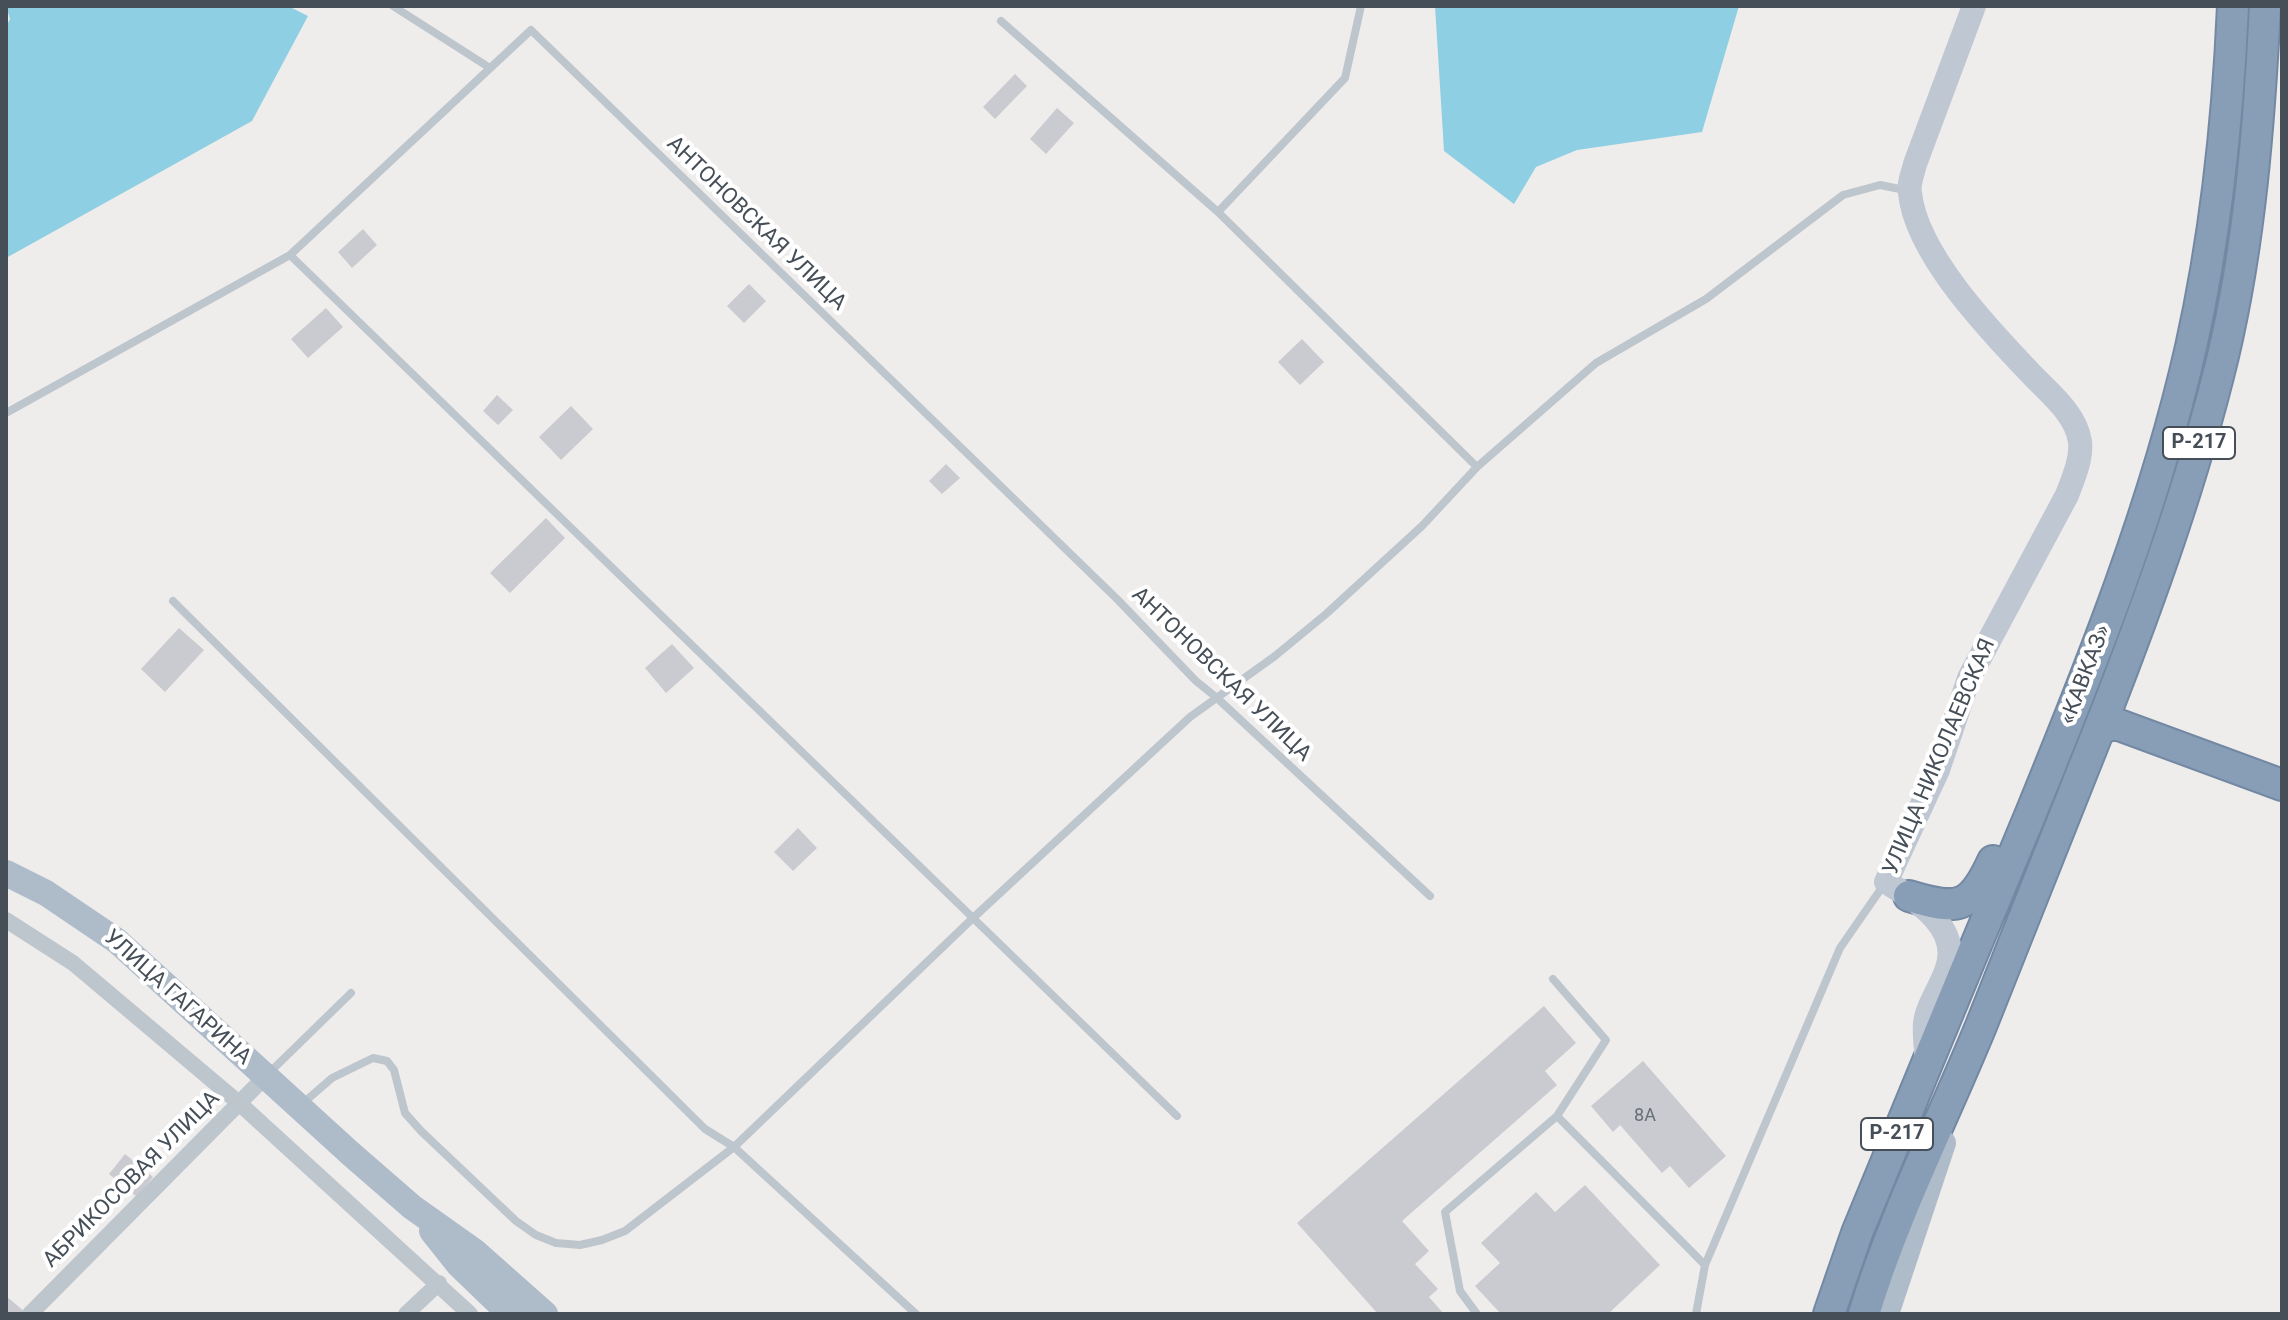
<!DOCTYPE html>
<html>
<head>
<meta charset="utf-8">
<style>
	body { margin:0 }
	#map { position:relative; width:2288px; height:1320px; overflow:hidden; background:#efecec; font-family:Roboto,sans-serif }
	canvas { display:block }
	.frame { position:absolute; inset:0; border:8px solid #464f58; pointer-events:none }
</style>
</head>
<body>
<div id="map">
<canvas width="2288" height="1320"></canvas>
<div class="frame"></div>
</div>
<script>
const ctx = document.querySelector('canvas').getContext('2d');
ctx.lineJoin = 'round';
function fill(path, color) { ctx.fillStyle = color; ctx.fill(path, 'evenodd'); }
function strokePath(path, color, width, dash) { ctx.strokeStyle = color; ctx.lineWidth = width; ctx.lineCap = dash ? 'butt' : 'round'; ctx.setLineDash(dash || []); ctx.stroke(path); }
function write(font, color, halo, rows, align = 'center') {
  ctx.font = font + ' Roboto,sans-serif'; ctx.lineWidth = 8; ctx.setLineDash([]); ctx.textBaseline = 'middle'; ctx.strokeStyle = halo; ctx.fillStyle = color; for (const [text, x, y, turn = 0] of rows) {
    ctx.save(); ctx.translate(x, y); ctx.rotate((+turn || 0) * Math.PI / 180); ctx.textAlign = isNaN(turn) ? turn : align; if (halo) ctx.strokeText(text, 0, 0); ctx.fillText(text, 0, 0); ctx.restore();
  }
}
fill(new Path2D(`
	M6,6H288L308,16L252,121L6,258V27L10,19Z
	M1435,6H1739L1702,132L1577,150L1536,167L1514,204L1444,151Z`), '#8ecfe3');
fill(new Path2D(`
	M1015,74L1027,86L995,119L983,107Z
	M1057,108L1074,123L1046,154L1030,139Z
	M363,229L377,245L352,268L338,252Z
	M749,284L766,301L744,323L727,306Z
	M326,308L343,327L308,358L291,339Z
	M1302,339L1324,362L1300,385L1278,362Z
	M497,395L513,410L498,425L483,411Z
	M571,406L593,429L561,460L539,437Z
	M946,464L960,478L942,494L929,481Z
	M546,518L565,538L510,593L490,573Z
	M179,628L204,650L165,692L141,669Z
	M672,644L694,668L666,693L645,668Z
	M798,828L817,848L793,871L774,852Z
	M1544,1006L1576,1043L1545,1071L1557,1085L1402,1221L1429,1251L1415,1264L1438,1289L1429,1297L1444,1314H1378L1297,1223Z
	M1643,1061L1726,1156L1689,1188L1670,1166L1662,1173L1620,1125L1613,1132L1591,1106Z
	M125,1154L153,1177L137,1197L109,1174Z
	M1585,1185L1660,1265L1608,1314H1501L1475,1286L1500,1263L1481,1243L1536,1192L1555,1212Z
	M6,1296L25,1312L23,1314H6Z`), '#cacbd1');
const highway = new Path2D(`
	M2099,730L2109,725H2119L2282,785
	M1909,896C1958,911 1971,909 1993,861
	M1829,1314L1857,1233C1914,1092 1973,953 2031,813C2093,661 2155,507 2191,347C2216,235 2228,120 2233,6
	M1864,1314C1894,1215 1942,1121 1981,1026C2023,923 2064,820 2104,717C2150,599 2193,480 2223,356C2250,242 2259,123 2265,6`);
strokePath(highway, '#7389a3', 34);
strokePath(new Path2D(`
	M393,6L490,68
	M1001,21L1218,212L1477,467
	M1218,212L1345,78L1361,6
	M290,255L1177,1116
	M6,413L290,255L531,30L1117,599L1196,681L1217,698L1430,896
	M173,601L705,1129L734,1147L916,1314
	M1553,979L1606,1040L1557,1116
	M269,1073L351,993
	M302,1104L332,1078L373,1058L387,1061L394,1070L405,1113L421,1131L516,1221L536,1235L556,1243L580,1245L602,1240L625,1231L734,1147L973,918L1190,717L1275,656L1326,614L1422,526L1477,467L1596,363L1706,299L1843,195L1880,185L1905,190
	M1477,1314L1460,1291L1445,1212L1557,1116L1705,1265
	M1696,1314L1705,1265L1840,948L1885,883`), '#bec6cd', 8);
strokePath(new Path2D(`
	M6,920L73,963L239,1103L470,1314
	M30,1314L265,1077
	M406,1314L439,1283`), '#bec6cd', 16);
strokePath(new Path2D(`
	M1927,1061C1926,1049 1924,1035 1925,1023C1927,1006 1940,988 1946,971C1963,928 1917,901 1886,882L1938,770L1969,678L2067,495C2073,479 2082,459 2080,442C2077,416 2052,395 2035,378C1993,334 1916,255 1910,193C1908,184 1913,173 1915,164L1974,6`), '#bec7d2', 24);
strokePath(new Path2D(`
	M6,873L46,893L117,941L351,1154L412,1207L474,1251L545,1314
	M432,1231L459,1265L510,1314
	M1886,1314L1943,1143`), '#aebbc9', 26);
strokePath(highway, '#889eb7', 30);
write('18px', '#676e76', null, [
	["8А",1645,1116]
]);
for (const [x, y, w] of [
	[2199,443,72],
	[1897,1134,72]
]) { const box = new Path2D(); box.roundRect(x - w / 2, y - 16, w, 32, 6); ctx.fillStyle = '#fff'; ctx.fill(box); strokePath(box, '#464f58', 2); }
write('bold 20px', '#464f58', null, [
	["Р-217",2199,443],
	["Р-217",1897,1134]
]);
write('22px', '#464f58', '#fff', [
	["АНТОНОВСКАЯ УЛИЦА",756,224,44],
	["АНТОНОВСКАЯ УЛИЦА",1221,675,44],
	["«КАВКАЗ»",2086,675,-69],
	["УЛИЦА НИКОЛАЕВСКАЯ",1940,757,-67],
	["УЛИЦА ГАГАРИНА",177,998,42],
	["АБРИКОСОВАЯ УЛИЦА",132,1180,-45]
]);
</script>
</body>
</html>
